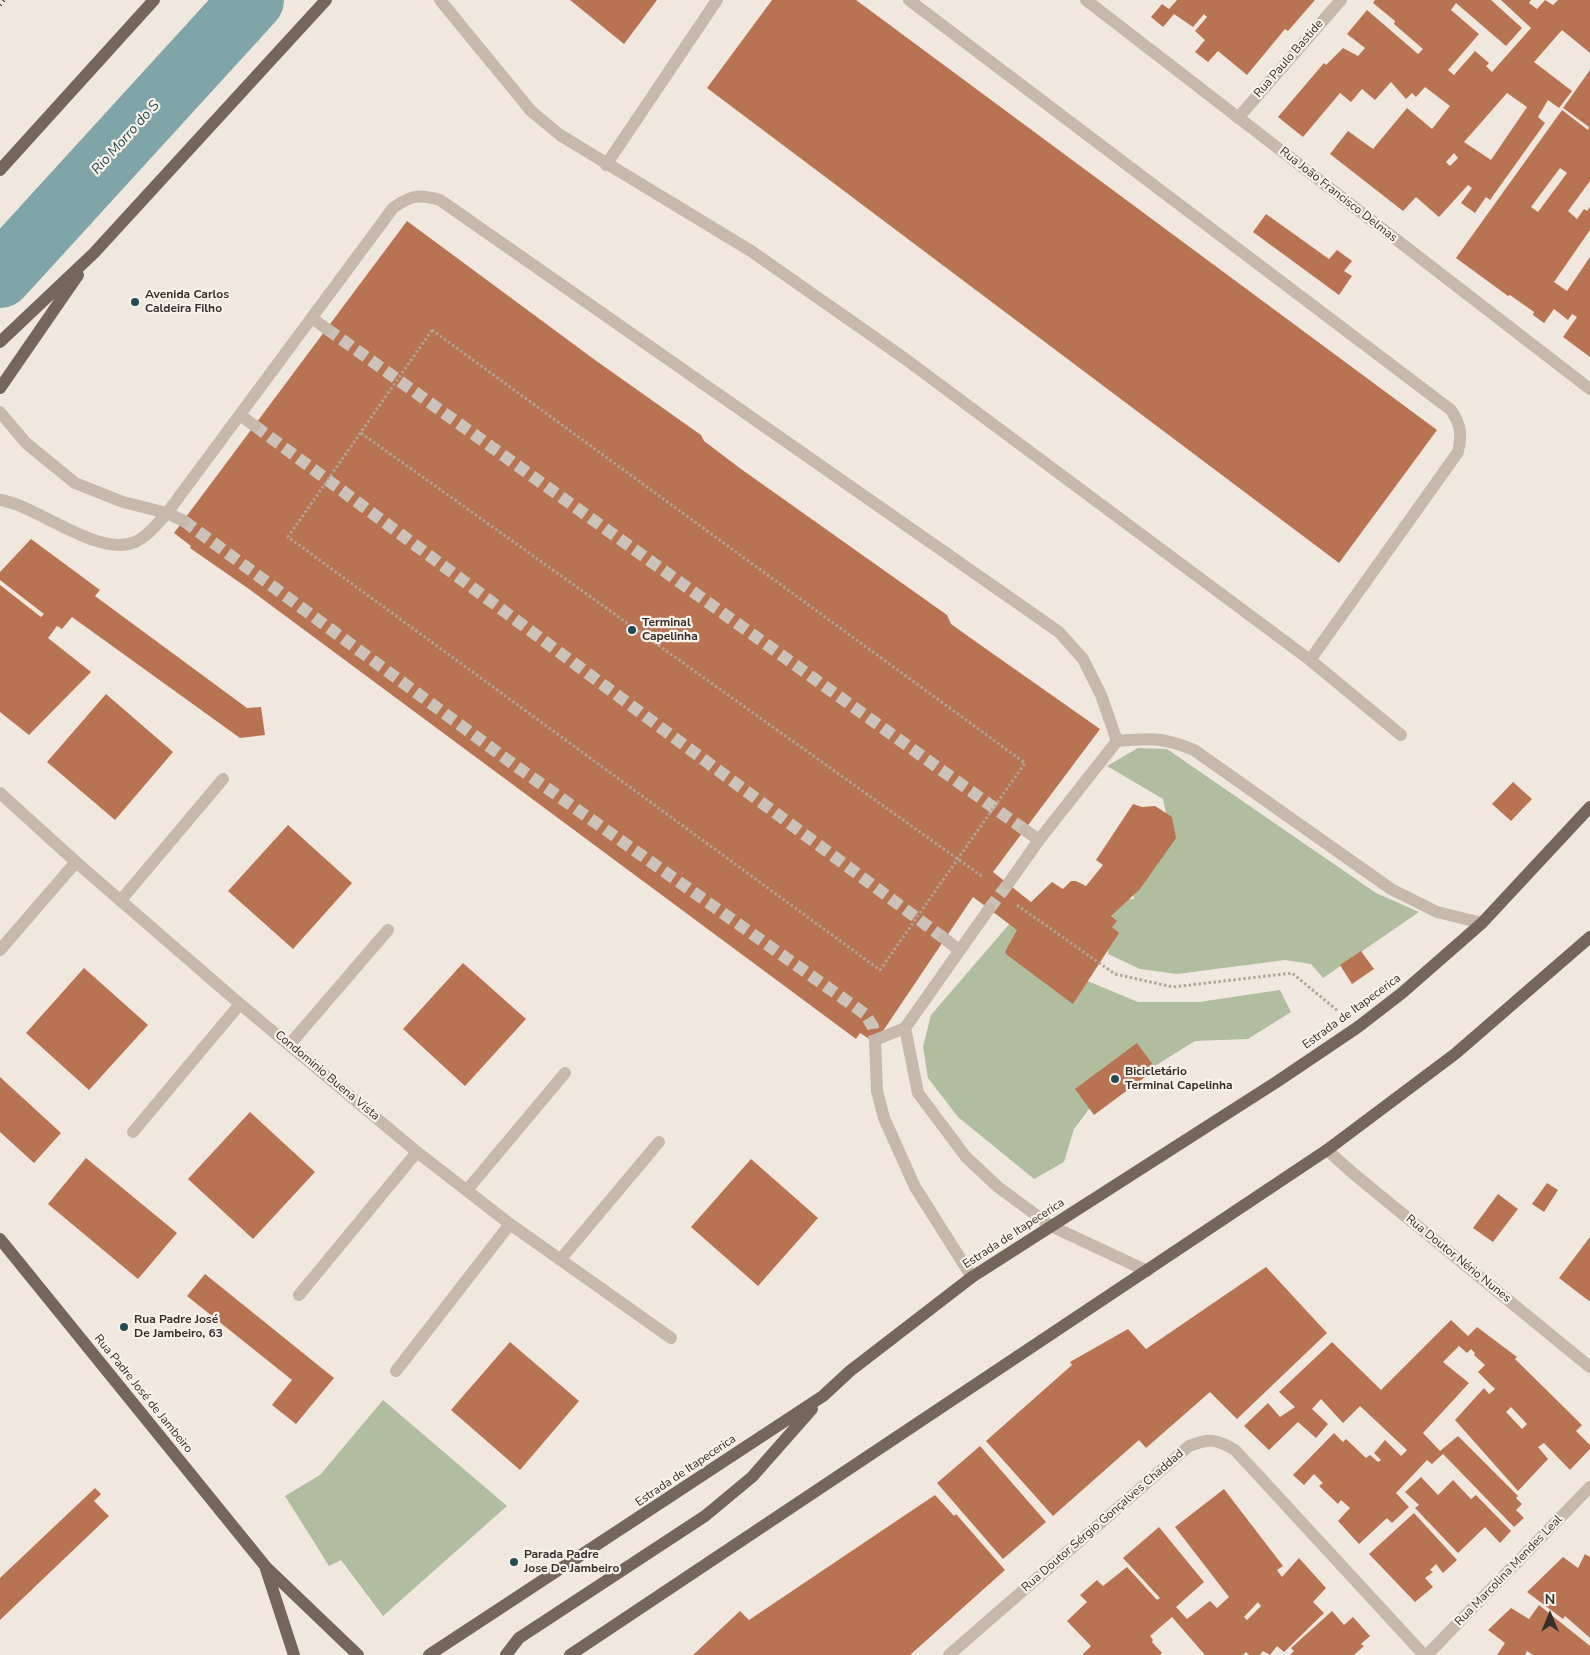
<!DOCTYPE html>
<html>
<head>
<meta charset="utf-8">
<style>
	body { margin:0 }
	#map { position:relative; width:1590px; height:1655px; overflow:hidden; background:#f0e8de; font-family:"Nunito Sans",sans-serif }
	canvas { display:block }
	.north { position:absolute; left:1525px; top:1590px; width:50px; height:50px; -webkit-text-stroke:4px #f8f2ea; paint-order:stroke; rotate:0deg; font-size:14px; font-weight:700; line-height:20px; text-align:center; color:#352e29 }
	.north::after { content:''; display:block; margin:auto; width:18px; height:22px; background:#352e29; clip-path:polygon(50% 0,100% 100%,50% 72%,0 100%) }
</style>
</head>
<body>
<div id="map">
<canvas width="1590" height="1655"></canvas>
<div class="north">N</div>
</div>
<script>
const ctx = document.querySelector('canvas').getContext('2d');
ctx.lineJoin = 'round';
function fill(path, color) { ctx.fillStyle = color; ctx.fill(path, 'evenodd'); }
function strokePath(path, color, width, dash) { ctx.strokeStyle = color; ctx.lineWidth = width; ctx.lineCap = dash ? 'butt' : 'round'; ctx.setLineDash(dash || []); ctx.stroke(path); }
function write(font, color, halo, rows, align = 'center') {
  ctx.font = font + ' "Nunito Sans",sans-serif'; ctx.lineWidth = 4.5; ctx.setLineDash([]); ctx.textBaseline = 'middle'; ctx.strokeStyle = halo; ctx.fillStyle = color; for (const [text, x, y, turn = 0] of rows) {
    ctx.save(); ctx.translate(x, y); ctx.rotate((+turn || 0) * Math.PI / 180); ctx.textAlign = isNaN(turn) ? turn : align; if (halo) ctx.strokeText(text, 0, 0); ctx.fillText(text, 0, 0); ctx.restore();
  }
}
fill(new Path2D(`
	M1138,748L1167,749L1376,893L1419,912L1323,978L1311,964L1285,960L1177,974L1140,969L1108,954L1113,900L1134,899L1130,874L1168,823L1163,799L1107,766Z
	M1011,922L1085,980L1138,1002H1199L1280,990L1291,1012L1248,1039L1195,1041L1092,1105L1074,1129L1064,1162L1034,1179L958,1117L928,1078L923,1047L931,1015Z
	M383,1400L507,1506L383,1616L341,1560L329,1566L285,1496L320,1475Z`), '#b1bd9f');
strokePath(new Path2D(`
	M0,276L252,0`), '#80a5a9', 64);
fill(new Path2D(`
	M570,0H657L624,44Z
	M772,0H856L1437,430L1339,563L707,88Z
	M1177,0H1315L1288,31L1285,29L1247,75L1218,51L1208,62L1195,52L1205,40L1195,31L1207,17L1204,14L1193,27L1174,14L1163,27L1151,17L1162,4L1169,9Z
	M1375,0H1491L1522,28L1506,46L1456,3L1451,10L1479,34L1448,70L1454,75L1475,51L1489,63L1486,66L1492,72L1531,28L1501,0H1531L1529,3L1537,9L1545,0L1553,5L1558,0H1590V53L1562,30L1534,62L1572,91L1559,108L1548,100L1538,117L1545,123L1490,200L1486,197L1475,213L1461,203L1472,188L1468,185L1439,217L1416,197L1403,211L1330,154L1348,131L1373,149L1407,108L1432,129L1450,106L1425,87L1416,97L1412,93L1406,99L1391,82L1375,100L1362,89L1351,102L1340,93L1303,137L1278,117L1324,63L1326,65L1343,48L1358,56L1365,48L1347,34L1367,10L1418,54L1423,49L1394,24L1395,21L1373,3ZM1507,93L1527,107L1491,160L1464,142ZM1454,153L1458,158L1450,166L1446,162Z
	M1590,70V181L1568,211L1577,219L1584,209L1587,211L1590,207V230L1554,282L1567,291L1590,257V357L1563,337L1577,317L1572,314L1568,320L1554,309L1544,323L1533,315L1534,312L1510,295L1508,296L1456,258L1562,110L1588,130L1589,127L1563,108ZM1560,168L1567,173L1538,212L1531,207Z
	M1266,214L1329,259L1337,250L1352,261L1344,271L1352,276L1339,295L1253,232Z
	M407,221L595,360L701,435L704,441L741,469L947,615L951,624L979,644L1100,729L993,872L1031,902L1052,882L1063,889L1071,881H1076L1086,886L1103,865L1096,860L1133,804L1142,807L1155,806L1172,817L1176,838L1140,889L1111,916L1117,921L1112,927L1119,933L1073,1004L1007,955L1005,952L1017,930L973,897L877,1040H871L860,1033L856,1039L249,589L190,548L191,546L174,533Z
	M31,539L100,590L95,596L247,708L261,707L265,735L240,738L72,617L62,629L57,626L48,638L91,672L29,735L0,712V585L41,617L44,614L0,580V572Z
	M106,694L173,752L115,820L47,762Z
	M1513,782L1532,799L1511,821L1492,804Z
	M288,825L352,883L293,949L228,891Z
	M1361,951L1374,969L1352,984L1340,965Z
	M463,963L526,1019L465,1086L403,1029Z
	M84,968L148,1025L89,1090L26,1033Z
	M1137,1043L1156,1069L1094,1115L1075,1089Z
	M0,1077L61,1133L34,1163L0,1132Z
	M250,1112L315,1172L253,1239L188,1179Z
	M86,1158L177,1233L138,1279L48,1204Z
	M751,1159L818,1218L758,1286L691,1227Z
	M1547,1183L1558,1190L1544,1212L1532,1204Z
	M1498,1194L1518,1209L1493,1242L1473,1228Z
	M1590,1237V1300L1589,1301L1559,1278Z
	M1266,1267L1327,1333L1237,1419L1210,1392L1146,1448L1139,1440L1053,1516L986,1441L1072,1365L1070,1362L1128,1329L1146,1349Z
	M205,1274L334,1378L296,1424L272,1405L292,1380L187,1296Z
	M1451,1320L1468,1336L1477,1327L1517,1357L1515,1359L1582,1425L1576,1431L1590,1445V1449L1570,1470L1544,1443L1538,1447L1548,1459L1518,1491L1455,1420L1484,1388L1489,1394L1495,1389L1478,1372L1485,1365L1474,1355L1475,1353L1471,1349L1467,1353L1459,1346L1443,1362L1469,1383L1423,1433L1440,1451L1458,1436L1518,1496L1516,1498L1522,1504L1516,1510L1524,1518L1514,1527L1443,1454L1432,1464L1427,1460L1396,1493L1409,1507L1392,1523L1387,1518L1359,1544L1338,1521L1350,1508L1341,1500L1338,1504L1319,1486L1323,1483L1314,1474L1304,1485L1293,1475L1334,1433L1343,1442L1346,1439L1366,1458L1370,1455L1378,1462L1381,1460L1374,1453L1385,1440L1401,1456L1407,1450L1360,1406L1343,1423L1321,1399L1312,1409L1328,1424L1316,1438L1298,1422L1269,1450L1244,1426L1268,1403L1280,1417L1295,1407L1279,1392L1332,1342L1381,1390ZM1511,1407L1527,1424L1522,1429L1506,1412Z
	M510,1342L579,1401L520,1470L451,1410Z
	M980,1446L1046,1522L1003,1559L937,1483Z
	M1421,1477L1438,1495L1453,1480L1471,1499L1476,1495L1511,1531L1500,1543L1485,1527L1458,1553L1415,1508L1419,1505L1405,1492Z
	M95,1488L101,1494L94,1501L109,1516L0,1620V1578Z
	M1224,1489L1283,1566L1277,1570L1282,1577L1299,1558L1326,1588L1313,1602L1324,1613L1284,1652L1277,1646L1270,1655L1263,1651L1260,1655H1249L1246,1652L1243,1655H1205L1172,1617L1150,1636L1153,1640L1152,1642L1162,1653L1160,1655H1082L1091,1646L1067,1621L1087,1602L1080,1595L1097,1580L1103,1586L1127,1567L1157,1600L1160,1598L1123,1558L1159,1527L1204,1582L1176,1607L1187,1619L1210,1601L1217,1608L1229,1597L1175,1527ZM1258,1602L1261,1606L1247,1620L1244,1617Z
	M935,1495L954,1516L956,1514L1005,1570L910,1655H693L740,1611L749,1620Z
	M1414,1513L1457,1560L1443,1573L1436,1564L1430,1570L1433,1572L1425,1578L1433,1587L1415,1602L1369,1554Z
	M1585,1554L1590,1557V1638L1565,1616L1563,1619L1527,1592L1563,1557L1578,1568Z
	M1539,1605L1590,1646V1655H1533L1527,1651L1525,1655H1497L1505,1643L1488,1630L1511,1608L1529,1619Z
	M1332,1611L1344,1625L1353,1617L1370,1636L1361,1644L1364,1646L1354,1655H1290L1294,1651L1291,1648Z`), '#b87353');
strokePath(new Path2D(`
	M327,329L1025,830
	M255,426L945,939
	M184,521L513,764L865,1014L873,1027L875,1040
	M989,909L1008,884`), '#cbc3ba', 12, [12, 6]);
strokePath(new Path2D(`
	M432,330L1025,763L880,970L288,537Z
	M361,433L983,877
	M1017,905L1115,974L1173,987L1292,973L1338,1011`), '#b2a495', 3, [2.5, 2.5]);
strokePath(new Path2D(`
	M440,0L531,111L560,135L751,251L904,358L1310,660L1401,735
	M909,0L1451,410C1461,425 1462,434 1458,452L1310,660
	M1086,0L1590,389
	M1238,118L1341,0
	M606,165L717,0
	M312,318L327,329
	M0,412L26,443L75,483L123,502L167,513L184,521
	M240,415L255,426
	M0,500C37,505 98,558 135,542C148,536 158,523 167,513L393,208C411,195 419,194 440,200L1059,632L1083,659L1101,695L1117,741
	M0,793L76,862L240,1004L417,1152L510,1224L671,1338
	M1025,830L1039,840
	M1008,884L1039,840L1117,741C1150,738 1163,737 1194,750L1391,889L1437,912L1482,923
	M121,900L223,779
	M945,939L959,950
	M0,950L76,862
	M905,1028L918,1093L966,1157L998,1187L1051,1226L1147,1271
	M290,1044L388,930
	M133,1132L240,1004
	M1327,1150L1355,1175L1590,1367
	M467,1190L565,1073
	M560,1260L659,1142
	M972,1277L915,1187L884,1118L877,1091L875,1040L905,1028L989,909
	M299,1295L417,1152
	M396,1371L510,1224
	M949,1655L1189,1446C1209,1438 1217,1439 1235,1450L1424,1655
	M1427,1655L1590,1487`), '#c6b9ab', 12);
strokePath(new Path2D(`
	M0,170L154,0
	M0,342L94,253L326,0
	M0,388L78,275
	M0,1239L266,1567L358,1655
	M266,1569L294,1655
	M429,1655L823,1396L850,1371L972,1277L1278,1081L1358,1027L1402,993L1482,923L1590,807
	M506,1655L519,1638L705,1516L752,1477L812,1409
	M570,1655L1327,1150L1455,1054L1590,937`), '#75665c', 12);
strokePath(new Path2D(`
	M0,5L4,0`), '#352e29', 4, [1, 4]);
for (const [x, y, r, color] of [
	[135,302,5,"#234c52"],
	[632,630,5,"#234c52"],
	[1115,1079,5,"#234c52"],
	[124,1327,5,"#234c52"],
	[514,1562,5,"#234c52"]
]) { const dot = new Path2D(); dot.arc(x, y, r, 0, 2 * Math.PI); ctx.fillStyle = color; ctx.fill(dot); strokePath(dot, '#f8f2ea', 2); }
write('12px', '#352e29', '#f8f2ea', [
	["Rua Paulo Bastide",1289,59,-49],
	["Rua João Francisco Delmas",1338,195,38],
	["Estrada de Itapecerica",1352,1012,-36],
	["Condominio Buena Vista",327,1076,40],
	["Estrada de Itapecerica",1014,1234,-33],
	["Rua Doutor Nério Nunes",1458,1259,39],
	["Rua Padre José de Jambeiro",143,1394,51],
	["Estrada de Itapecerica",686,1471,-34],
	["Rua Doutor Sérgio Gonçalves Chaddad",1103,1521,-41],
	["Rua Marcolina Mendes Leal",1509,1571,-46]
]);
write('bold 12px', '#352e29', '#f8f2ea', [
	["Avenida Carlos",145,295],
	["Caldeira Filho",145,309],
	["Terminal",642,623],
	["Capelinha",642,637],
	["Bicicletário",1125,1072],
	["Terminal Capelinha",1125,1086],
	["Rua Padre José",134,1320],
	["De Jambeiro, 63",134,1334],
	["Parada Padre",524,1555],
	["Jose De Jambeiro",524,1569]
], 'left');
write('italic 14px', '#234c52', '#f8f2ea', [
	["Rio Morro do S",126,138,-48]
]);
</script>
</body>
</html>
